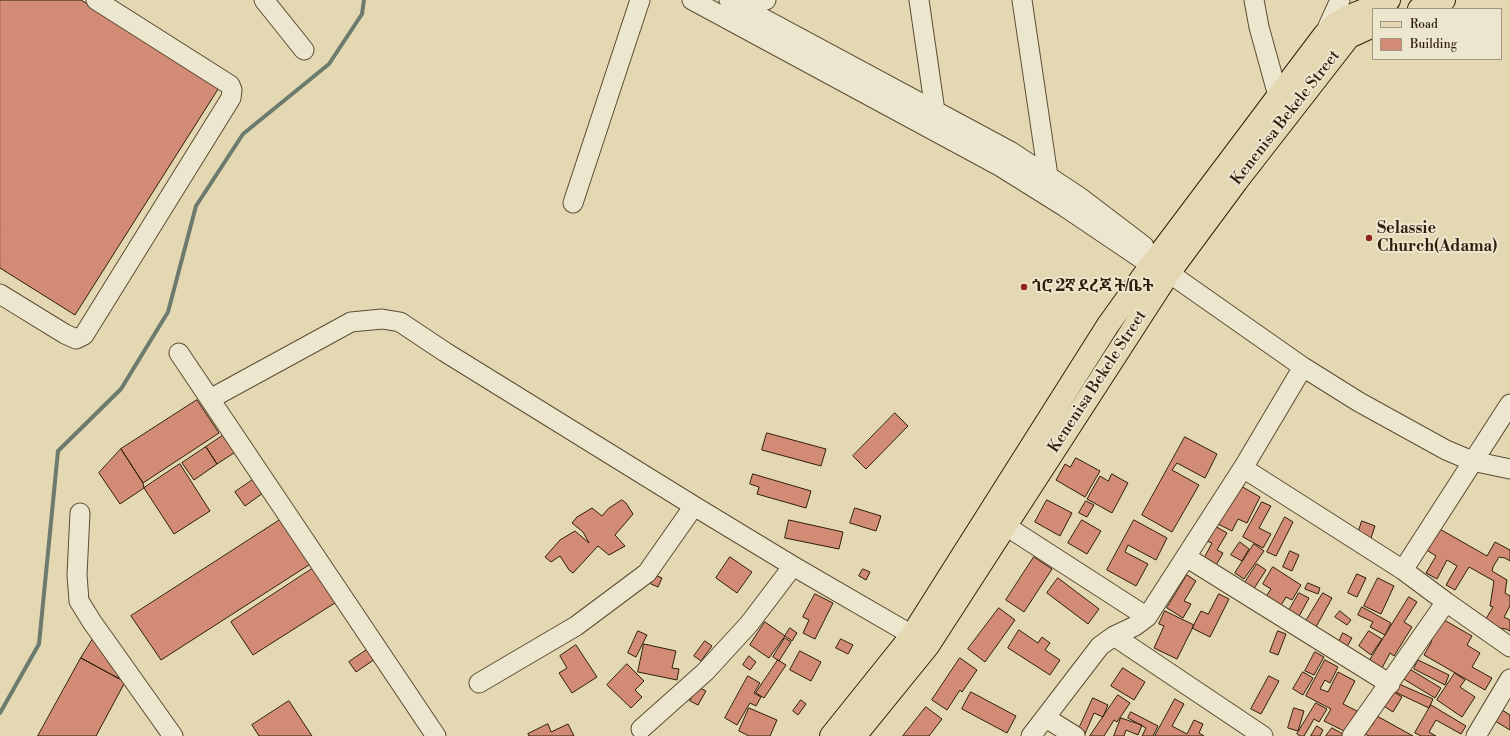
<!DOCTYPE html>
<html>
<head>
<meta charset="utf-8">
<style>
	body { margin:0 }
	#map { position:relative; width:1510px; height:736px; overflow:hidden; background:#e4d8b3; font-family:"Libre Bodoni",serif }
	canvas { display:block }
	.legend { position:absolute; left:1372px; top:8px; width:130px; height:52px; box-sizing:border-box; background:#ede6ce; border:1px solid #a19680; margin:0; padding:5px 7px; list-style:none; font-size:12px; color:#2f1e0a }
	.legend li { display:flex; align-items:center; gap:8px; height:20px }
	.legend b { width:20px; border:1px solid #a19680 }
</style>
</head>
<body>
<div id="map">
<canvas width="1510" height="736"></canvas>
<ul class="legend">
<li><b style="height:5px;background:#e4d8b3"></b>Road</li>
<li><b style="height:11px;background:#d28b74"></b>Building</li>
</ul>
</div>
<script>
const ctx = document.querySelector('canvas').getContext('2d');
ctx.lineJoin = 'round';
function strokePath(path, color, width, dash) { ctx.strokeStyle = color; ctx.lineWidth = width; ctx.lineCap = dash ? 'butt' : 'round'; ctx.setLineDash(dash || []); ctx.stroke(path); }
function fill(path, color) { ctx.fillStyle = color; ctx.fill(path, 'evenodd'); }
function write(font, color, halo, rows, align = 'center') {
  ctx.font = font + ' "Libre Bodoni","Noto Serif Ethiopic",serif'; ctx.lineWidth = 4; ctx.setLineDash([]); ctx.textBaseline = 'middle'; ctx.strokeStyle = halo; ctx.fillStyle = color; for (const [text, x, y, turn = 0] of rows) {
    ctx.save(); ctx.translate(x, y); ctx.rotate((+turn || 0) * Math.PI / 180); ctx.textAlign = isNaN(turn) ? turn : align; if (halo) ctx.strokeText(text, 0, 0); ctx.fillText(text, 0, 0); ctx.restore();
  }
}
strokePath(new Path2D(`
	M0,713L39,644L58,451L121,389L168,312L196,206L243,134L329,64L362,14L364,0`), '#6c7b6d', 4);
const building = new Path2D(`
	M0,0H81L220,86L75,315L0,268Z
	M197,400L219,433L143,483L121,449Z
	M895,413L908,426L866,469L853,456Z
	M767,433L826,449L821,466L762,450Z
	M225,434L237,451L217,464L206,447Z
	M1185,437L1217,454L1205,478L1177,463L1172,470L1199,485L1172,532L1142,515Z
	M206,447L217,464L194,480L182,463Z
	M121,449L143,483L144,488L120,504L99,473Z
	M1076,458L1100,471L1085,497L1056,480L1065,464L1070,467Z
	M180,464L210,511L174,534L144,488Z
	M753,474L811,491L806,508L757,494L759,487L750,484Z
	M1112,474L1128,483L1112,513L1087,499L1100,476L1108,481Z
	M254,479L263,493L245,506L235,492Z
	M1234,482L1260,497L1247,523L1238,519L1232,531L1214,522Z
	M622,500L626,503L633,514L615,535L625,546L609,555L598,546L573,573L569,570L560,556L551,562L545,557L560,540L575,531L589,543L583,532L572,523L577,517L592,508L602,516L608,509Z
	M1047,500L1072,513L1060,536L1035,522Z
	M1086,501L1094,505L1087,517L1079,513Z
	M1262,502L1271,506L1259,528L1271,534L1263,548L1243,537Z
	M855,508L881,516L876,531L850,523Z
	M1285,517L1293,522L1276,556L1267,552Z
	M283,518L312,563L161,660L131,616Z
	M789,520L843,532L839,549L785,538Z
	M1082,520L1101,531L1087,554L1068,543Z
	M1134,520L1167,538L1156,560L1128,545L1125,552L1148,564L1136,586L1107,570Z
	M1362,521L1375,526L1369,544L1356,540Z
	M1215,526L1227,533L1217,550L1223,553L1215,567L1203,560L1212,543L1207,541Z
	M1438,528L1487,556L1495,542L1510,550V561L1505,558L1499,557L1493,567L1492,571L1507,580L1505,593L1510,596V606L1504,617L1510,620V631L1506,629L1492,627L1484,622L1493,607L1490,606L1494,581L1469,567L1455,590L1446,585L1457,566L1447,560L1437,579L1426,573L1436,556L1425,549Z
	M1240,542L1249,549L1242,561L1231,555Z
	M1254,544L1264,551L1244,579L1235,573Z
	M1290,551L1299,555L1292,571L1283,567Z
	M730,557L752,572L737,593L716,578Z
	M1034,557L1052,569L1024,612L1006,600Z
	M1257,564L1266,570L1253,590L1244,584Z
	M315,567L338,601L253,655L231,622Z
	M1273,567L1301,585L1292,600L1286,597L1280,607L1265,598L1271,589L1263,584Z
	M863,569L870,572L866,580L859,576Z
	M1357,574L1366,578L1357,597L1348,593Z
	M655,575L662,578L658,587L651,584Z
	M1187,575L1196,581L1184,601L1191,604L1183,618L1167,608Z
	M1058,578L1099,609L1088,624L1047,593Z
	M1378,578L1394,586L1381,614L1364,606Z
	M1308,583L1320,588L1318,594L1305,589Z
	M1299,593L1309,598L1297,620L1287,614Z
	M1323,593L1332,598L1316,627L1306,621Z
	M815,594L833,603L815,639L803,633L809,620L803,617Z
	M1219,594L1229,599L1210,637L1192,628L1201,611L1208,614Z
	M1409,597L1417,602L1404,622L1412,627L1394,656L1390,653L1382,668L1370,660Z
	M1362,607L1391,623L1385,635L1370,627L1373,622L1358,615Z
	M999,608L1015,620L985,662L968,649Z
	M1165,611L1194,625L1177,659L1154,648L1164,626L1159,624Z
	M1340,611L1351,620L1347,625L1335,617Z
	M1439,617L1472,636L1467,645L1480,653L1472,667L1492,678L1485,690L1424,655L1432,641L1427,639Z
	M765,622L785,636L769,658L750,645Z
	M790,628L797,633L792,641L785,636Z
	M1019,630L1038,643L1042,637L1050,643L1045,650L1060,660L1050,675L1008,648Z
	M638,631L647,635L636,657L628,653Z
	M1278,631L1286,634L1278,655L1270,652Z
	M1369,631L1382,639L1371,655L1359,646Z
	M1343,633L1352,638L1345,650L1337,646Z
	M96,634L124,669L118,678L81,658Z
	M785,638L791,642L779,661L773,657Z
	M841,639L853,645L848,654L836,648Z
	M705,641L712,646L701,661L694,656Z
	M644,644L676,651L672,668L679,669L677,680L638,672Z
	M576,645L597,677L572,693L559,673L567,668L560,656Z
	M371,647L378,657L356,672L349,662Z
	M800,651L821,662L811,681L790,670Z
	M1315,652L1324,657L1314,675L1305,671Z
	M749,656L756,662L750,670L743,665Z
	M81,658L125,682L96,736H38Z
	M960,658L977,670L962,692L960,690L947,710L932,700Z
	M778,660L786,665L764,698L756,693Z
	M1325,660L1338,667L1330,683L1325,680L1320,689L1328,692L1338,672L1355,681L1343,704L1357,711L1346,732L1324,721L1331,709L1306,696Z
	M1418,660L1449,675L1445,685L1414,669Z
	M627,664L644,681L635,690L642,697L631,708L607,685Z
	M1123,668L1145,682L1134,700L1111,686Z
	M1408,668L1441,688L1435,698L1402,678Z
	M1303,672L1313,678L1303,695L1293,689Z
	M1455,673L1465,680L1460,687L1475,697L1462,717L1437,700Z
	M748,676L760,683L754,693L761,697L756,706L750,703L737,725L725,718Z
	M1269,676L1279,681L1261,714L1251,709Z
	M1399,684L1433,699L1429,708L1395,692Z
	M698,687L706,691L698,705L690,701Z
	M1388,688L1402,697L1393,712L1379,703Z
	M971,692L1016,716L1007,733L962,709Z
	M1118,695L1130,703L1117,722L1114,720L1104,736H1090Z
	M1093,698L1108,705L1103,717L1094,713L1084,736L1077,733Z
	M1175,699L1184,704L1172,726L1187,734L1194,720L1203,724L1199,733L1204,736H1155Z
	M801,700L806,704L798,715L793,711Z
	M289,701L312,736H259L252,725Z
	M1316,703L1327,709L1319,722L1314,719L1304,736H1300L1297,734Z
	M1431,705L1466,726L1461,734L1436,720L1429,732L1436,736H1421L1415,733Z
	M926,707L942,719L929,736H903Z
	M749,708L777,720L770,736H749L739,731Z
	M1294,708L1304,711L1298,731L1288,728Z
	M1502,710L1510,715V730L1495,721Z
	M1131,712L1158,726L1153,736H1142L1146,728L1128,718Z
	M1377,716L1413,736H1369L1365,734L1370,724L1372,725Z
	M1121,718L1142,725L1138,735L1126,730L1124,736H1114Z
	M548,724L551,732L568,724L574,736H529L528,734Z
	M1317,726L1323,730L1320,736H1311Z
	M1332,728L1343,734L1342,736H1326Z`);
fill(building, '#d28b74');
strokePath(building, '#2f1e0a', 1);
const minor = new Path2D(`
	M264,0L304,50
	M692,0L1001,167L1065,207L1151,265L1169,273L1303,367L1359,402L1446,450L1472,461L1510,469
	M729,0L1010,151L1081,198L1144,246
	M919,0L935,111
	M1022,0L1048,176
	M1254,0L1259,27L1278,96
	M738,4L766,0
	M1325,33L1340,0
	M573,203L640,0
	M0,294L65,334L76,339L84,335L231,98L232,90L230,85L96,0
	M179,353L436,736
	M210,399L351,322L382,319L400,322L445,352L694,506L793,566L912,635
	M1243,468L1403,570L1446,602L1510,647
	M80,513L77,575L79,601L92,622L173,736
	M1006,526L1147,617
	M1186,557L1390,684
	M1403,570L1510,404
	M1114,636L1263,736
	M479,683L576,626L647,573L694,506
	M1046,718L1075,736
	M641,729L705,672L749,624L793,566
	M1031,736L1100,646L1114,636L1135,626L1147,617L1243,468L1303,367
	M1352,736L1446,602
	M1476,736L1510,679`);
const major = new Path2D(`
	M1419,9L1444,0
	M831,736L912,635L1108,325L1151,265L1278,96L1324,35L1335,24L1347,17L1389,0
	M855,736L928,646L1169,273L1237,181L1349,37L1373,26`);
strokePath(minor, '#5c4c34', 21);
strokePath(major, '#2f1e0a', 24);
strokePath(minor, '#ede6ce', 19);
strokePath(major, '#e4d8b3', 22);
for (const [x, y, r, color] of [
	[1369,238,4,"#8f2418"],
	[1024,287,4,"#8f2418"]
]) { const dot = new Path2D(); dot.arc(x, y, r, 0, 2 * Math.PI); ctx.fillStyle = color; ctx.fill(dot); strokePath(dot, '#ede6ce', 1.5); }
write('16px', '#2f1e0a', '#ede6ce', [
	["Kenenisa Bekele Street",1286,118,-52],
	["Kenenisa Bekele Street",1098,382,-57]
]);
write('bold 16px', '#2f1e0a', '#ede6ce', [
	["Selassie",1377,229],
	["Church(Adama)",1377,247],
	["ጎሮ 2ኛ ደረጃ ት/ቤት",1032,287]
], 'left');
</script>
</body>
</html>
